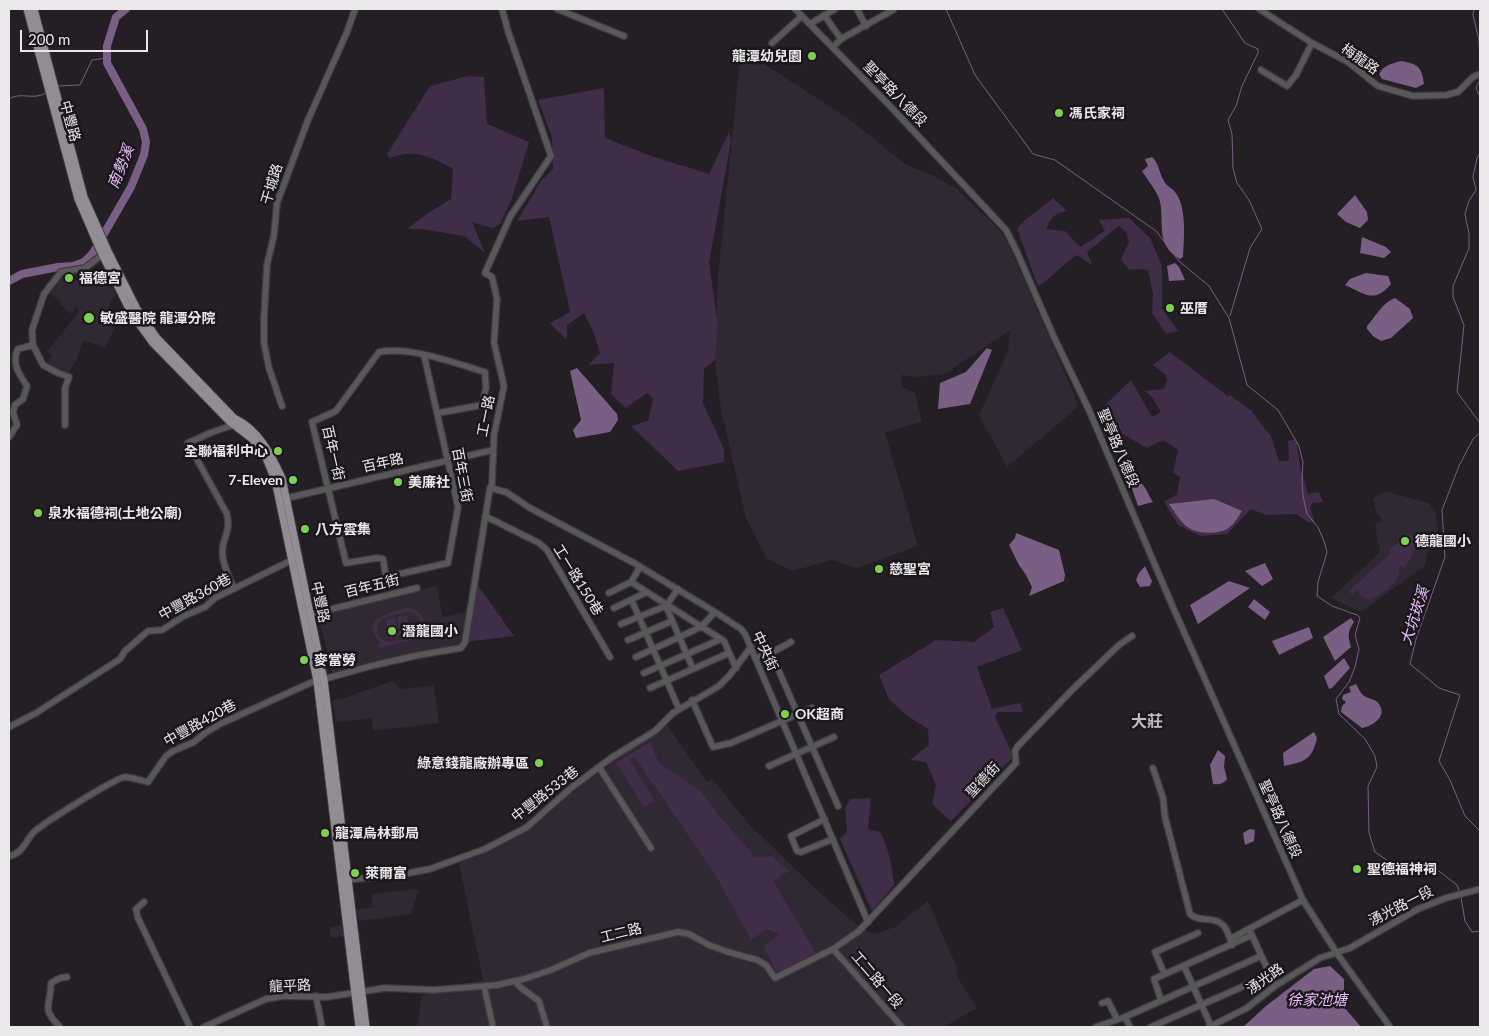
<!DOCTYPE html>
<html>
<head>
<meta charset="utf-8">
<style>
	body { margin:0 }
	#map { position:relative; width:1489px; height:1036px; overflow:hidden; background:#231f25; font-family:Lato,sans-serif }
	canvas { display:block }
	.frame { position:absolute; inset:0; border:10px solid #ebe8ec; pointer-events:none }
	.scale { position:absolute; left:20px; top:30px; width:128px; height:22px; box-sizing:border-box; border:2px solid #ebe8ec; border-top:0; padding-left:6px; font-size:15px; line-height:18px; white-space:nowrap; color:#ebe8ec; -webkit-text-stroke:4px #1a161b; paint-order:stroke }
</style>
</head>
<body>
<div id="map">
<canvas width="1489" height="1036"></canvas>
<div class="frame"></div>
<div class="scale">200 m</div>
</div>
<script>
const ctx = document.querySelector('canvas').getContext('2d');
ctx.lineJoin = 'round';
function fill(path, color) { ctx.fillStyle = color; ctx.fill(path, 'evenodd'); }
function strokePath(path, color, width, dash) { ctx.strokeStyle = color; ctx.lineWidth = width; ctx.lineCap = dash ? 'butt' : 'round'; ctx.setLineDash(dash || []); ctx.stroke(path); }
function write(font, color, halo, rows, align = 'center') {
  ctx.font = font + ' Lato,"Noto Sans TC",sans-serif'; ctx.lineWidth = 5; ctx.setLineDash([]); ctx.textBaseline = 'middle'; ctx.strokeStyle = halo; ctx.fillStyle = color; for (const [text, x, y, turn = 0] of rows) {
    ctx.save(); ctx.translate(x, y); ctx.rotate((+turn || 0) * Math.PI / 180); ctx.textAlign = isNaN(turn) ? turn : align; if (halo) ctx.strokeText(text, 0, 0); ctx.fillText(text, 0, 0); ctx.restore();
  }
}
fill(new Path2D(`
	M741,49L849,119L905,164L936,177L957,189L994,224L1007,241L1079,406L1007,467L979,415L1008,351L1010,330L946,373L920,377L901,375V386L915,393L922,422L885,432L918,546L857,568L832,560L793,571L767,559L746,518L722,415L715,366L718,276Z
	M105,265L116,291L102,321L115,328L105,348L84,340L80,348L77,360L67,375L45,365L52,356L47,352L80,310L76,307L71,314L60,304L61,302L48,292L61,276L67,280L69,284L78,280L76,276L85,271L91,277Z
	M1386,491L1431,504V508L1435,509L1438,530L1426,557V565L1361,612L1331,598L1380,552L1375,525L1382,520L1376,512L1373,498Z
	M436,586L443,617L467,612L460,644L332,673L319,617Z
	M392,681L401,689L434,685L439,723L373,731L372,718L336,722L333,700L341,699Z
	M667,725L707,782L713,780L747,822L820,893L859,927L874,934L895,927L928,901L955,963L958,978L977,1008L944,1027H417L422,995L483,980L459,863L479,856L510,840L547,815L576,789L615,761Z
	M419,889L411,914L359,921L356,910L373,907L371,894Z
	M342,925L344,936L331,938L329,927Z`), '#302833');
fill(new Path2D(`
	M468,76L484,77L487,124L529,142L512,198L500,224L492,228L472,222L485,253L464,236L422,229H407L428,213L451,199L453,169C431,157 415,148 390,158L387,154L430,86Z
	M604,88L605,138L651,156L709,174L729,132L731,141L709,263L718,325L715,360L704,369L703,403L724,449V462L678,471L631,426L648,421L653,399L647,393L626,408L611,394L614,363L588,365L600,353L594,333L584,313L567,325V340L550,323L570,312L549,217L517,221L541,181L553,169L552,137L538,100Z
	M1053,198L1067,211C1055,213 1049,218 1047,229L1065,231L1080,247L1105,231L1099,220L1129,218L1150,238L1162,266V308L1178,331L1166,334L1152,313L1153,294L1148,270L1137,269L1129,270L1121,259L1129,242L1126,232L1119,226L1087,252L1092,265L1077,255C1063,264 1053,277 1038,286L1017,229C1026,216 1042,209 1053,198Z
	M1170,352L1229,397V394L1249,409L1253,410L1252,411L1257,419L1271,436L1279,461H1286L1289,460L1288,441L1296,439L1300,466L1308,494L1319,492L1323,502L1312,503L1310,507L1315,523L1308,522L1296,514L1266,515L1251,509L1227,534L1200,536L1178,525L1164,502L1177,494L1180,477L1173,473L1178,450L1163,440L1147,448L1123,434L1105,405L1131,380L1152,417L1161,412L1152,397L1145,391L1164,389L1167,380L1166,375L1153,365Z
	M1408,534L1420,542L1404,568L1399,565C1403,580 1382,595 1369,600L1361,596L1358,589L1352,595L1349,591L1391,553L1389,550Z
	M477,584L514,636L465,642Z
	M406,608C420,608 429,620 423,633L440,629L441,633L379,648L378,644L381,643C358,619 389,613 406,608ZM408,612C417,614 426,624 417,633C412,638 393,642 386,641C382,640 380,637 377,633L379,622L384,618Z
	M1003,608L1022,650L977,667L992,709L1020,703L1023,712H998L995,717L1012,753L1011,759L951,821L932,804L936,785L926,762L910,760L929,745L928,729L906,715L889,699L879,675L936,640L974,642L994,627L990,612Z
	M407,615L411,633L401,635L397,617Z
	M395,618L400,636L390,638L386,620Z
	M650,742L659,763L701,791L716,812L755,857L772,856L789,871L773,881L816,953L777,974L764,946L780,934L767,929L751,940L716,876L634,756L630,760L655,801L644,807L616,763Z
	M871,798L868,829L880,832C889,849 892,866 894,885L872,911L840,839L847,832L845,808L850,799Z`), '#402d48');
fill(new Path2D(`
	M1401,61C1418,64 1422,67 1424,84L1416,88L1382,79L1379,74C1384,65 1391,64 1401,61Z
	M1152,157C1159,163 1159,173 1164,181C1166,186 1172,188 1175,192C1187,206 1184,239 1183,257L1180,259C1153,244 1166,219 1159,198C1155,189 1147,179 1142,171L1148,166L1145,159Z
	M1355,195L1367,212L1368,220L1360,228L1346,222L1337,214Z
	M1362,237L1386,247L1391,252L1384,258L1360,253Z
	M1175,263L1179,267L1185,280L1169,281L1167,266Z
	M1366,273L1388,276L1391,284C1374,304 1365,294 1345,285L1350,279Z
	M1395,298L1410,309L1413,318L1391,338L1381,341L1373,336L1367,329V326C1375,317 1383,302 1395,298Z
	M987,348L992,350L970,404L938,409L940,383L966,372Z
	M577,368L617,414L618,420L610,432L576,438L573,430L581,420L570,371Z
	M1140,482C1147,488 1148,495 1153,502L1138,506L1130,483Z
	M1214,499L1242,511C1238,517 1234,525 1227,529C1215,535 1196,534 1186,526C1179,520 1174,511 1169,504Z
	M1016,533L1059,550L1065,575L1064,581L1029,596L1032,587L1026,575L1019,565L1009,545L1015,538Z
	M1265,563L1273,579L1262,586L1245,571Z
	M1145,566L1152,581L1150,586L1140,587L1136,580L1139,573Z
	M1229,581L1250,588L1198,624L1190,605Z
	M1254,599L1270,612L1265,620L1248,607Z
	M1351,618L1354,622C1347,632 1348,636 1351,647L1335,661L1323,637Z
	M1309,627L1313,638L1279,655L1272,641Z
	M1344,658L1350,668L1332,688L1329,689L1324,676Z
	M1356,684C1358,687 1360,692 1362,694C1366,699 1375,698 1379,704C1388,717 1372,726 1362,728L1341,712L1342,706L1346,702L1342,699L1343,695L1351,692L1349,687Z
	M1314,732L1317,738C1312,760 1304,762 1284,766L1283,753Z
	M1218,750L1225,756L1224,767L1227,779C1223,784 1219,785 1213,784L1210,765Z
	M1250,829L1255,830L1254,841L1245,845L1243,833Z
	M1330,966L1344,979V1007L1361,1027H1243L1266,1006L1314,969Z`), '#7a5f85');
strokePath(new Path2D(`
	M946,9L975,75L1033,154L1055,160L1156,231L1179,261L1209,286L1229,318L1247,385L1278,410L1299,446L1303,462L1302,481L1303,496L1307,514L1318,527L1324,541L1327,552L1318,582L1317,596L1332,606L1357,615L1360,618L1355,635L1359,649L1355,667L1349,682L1336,699L1339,714L1365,739L1375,756L1377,767L1368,786L1369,833L1375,852L1388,861L1416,863L1435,868L1457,885L1460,893
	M1222,9L1245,43L1258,49V53L1242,86L1236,106L1228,120L1232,134L1233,168L1237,183L1249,200L1262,229L1250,248L1230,316
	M1474,9L1473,15L1479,40L1480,62
	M1480,80L1476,88L1480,97
	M58,86L80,85L92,60L107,58
	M9,99C21,91 32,101 46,93
	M1480,153L1477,158L1473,177L1476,190L1469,201L1465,214L1469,234V248L1453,286V297L1464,325L1457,392L1480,423
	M1480,433L1473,439L1459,466L1442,510L1445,557L1416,639L1410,664L1439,688L1460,695L1439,761L1450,780L1465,816L1480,831
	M1461,897L1465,921L1472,932L1480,931`), '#7a5f85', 1);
strokePath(new Path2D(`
	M9,281L22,274L58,267L73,266L84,262L93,253L131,187L144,155L146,142L143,129L107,63V46L116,17L126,9`), '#7a5f85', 8);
const minor = new Path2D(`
	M557,9L624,36
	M795,9L890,106L1006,230L1017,252L1053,335L1089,410L1172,605L1303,900L1336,952L1390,1027
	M857,9L866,26
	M1259,9L1312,43L1348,62L1378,86L1413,96L1446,95L1458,92L1473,77L1480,74
	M824,15L841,39
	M810,24L835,9
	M772,43L802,16
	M833,47L841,39L893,10
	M1261,70L1287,86L1296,75L1312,43
	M424,355L458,507L448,563L386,577L383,559L377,558L346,563L312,422L336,411L379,352C411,346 454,363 485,372L486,388L482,405L438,413
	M282,406L269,368L264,343V318L267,265L274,235L277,203L308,120L347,32L355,9
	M65,425V388L69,377L58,373L43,365L33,345L32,330L44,294L61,272L85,268L106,252
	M233,425L210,433L188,443L227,514C230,529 226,532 223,546C220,560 229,576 234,589
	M9,437L17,425L13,412L15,405L23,399L27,386C19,374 11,363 18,349L33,345
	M490,488L506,492L530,508L634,563L715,612L741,629L745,634L868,922
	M283,499L493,450
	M485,516L539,543L547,550L610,657
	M631,582L724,641L736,668
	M609,593L631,582L640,567
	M632,601L679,709
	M666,606L693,669
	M666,606L678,589
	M614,608L647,592
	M308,615L417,588
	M621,624L666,606
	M628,640L672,621
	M771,653L838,806
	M636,657L701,627L715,612
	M756,658L771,653L791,642
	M644,673L721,639
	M650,688L729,653
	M692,700L713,747L731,743L812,708
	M9,727L36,713L120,659L125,651L148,631L162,630L184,616L205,607L215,598L294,559
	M769,766L834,737
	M599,767L651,848
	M1153,768L1163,798L1165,817L1190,914C1199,923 1214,915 1224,926C1228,931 1230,939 1232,945
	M825,819L791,836L797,851L801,852L833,839
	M9,856C22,854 25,842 33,833C40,825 117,777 125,777C132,777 141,781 148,782L166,756L173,751L194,742L205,733L220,724L310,683L371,666L419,655L461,648L465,642L490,488L492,484L494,435L504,386L494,343L497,299L492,277L485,273L510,217L551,156L508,31L502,9
	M345,880L398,875L430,869L485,849L527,827L571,788L611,758L655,731L673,713L719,686L729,676L751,647
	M144,902L136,909L138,918L190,1027
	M1251,933L1275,986
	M1230,939L1303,900
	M833,949L902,1027
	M1184,966L1211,1026
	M1164,973L1155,952L1198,933
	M515,981L520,987L539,1001L547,1027
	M484,986L493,1027
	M316,996L322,1027
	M1161,1000L1154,979L1252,935
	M1102,1003L1108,1001L1117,1019
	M1125,1017L1130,1027
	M60,1027C40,1007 51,1007 51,983L60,978L67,977
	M204,1027L266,999L284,996L327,997L385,988L434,990L497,985L524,979L551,970L589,953L678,932L689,934L709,945L728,952L757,960L766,965L775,978L833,949L859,931L1016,763L1015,751L1018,746L1073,689L1119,645L1132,636
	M1096,1027L1125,1017L1261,956
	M1151,1027L1269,975
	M1209,1027L1247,1008L1275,986L1320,958L1350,948L1418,909L1446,898L1480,889`);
const major = new Path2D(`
	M27,9L78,199L100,250L131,313L152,342L230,422L252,439L266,458L275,480L317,681L359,1027
	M34,9L84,197L108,251L137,309L157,338L234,418C259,430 271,454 282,478L324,680L366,1027`);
strokePath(minor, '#3f3b41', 8);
strokePath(major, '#3f3b41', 9);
strokePath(minor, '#59575a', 5.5);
strokePath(major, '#928d94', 7);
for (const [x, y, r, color] of [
	[812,56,5,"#7fd052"],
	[1059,113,5,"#7fd052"],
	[69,278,5,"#7fd052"],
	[1170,308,5,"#7fd052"],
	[89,318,6,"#7fd052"],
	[278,451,5,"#7fd052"],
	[293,480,5,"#7fd052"],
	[398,482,5,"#7fd052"],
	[38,513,5,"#7fd052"],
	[305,529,5,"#7fd052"],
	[1405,541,5,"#7fd052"],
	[879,569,5,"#7fd052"],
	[392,631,5,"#7fd052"],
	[304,660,5,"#7fd052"],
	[785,714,5,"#7fd052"],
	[539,763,5,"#7fd052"],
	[325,833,5,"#7fd052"],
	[1357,869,5,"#7fd052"],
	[355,873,5,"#7fd052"]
]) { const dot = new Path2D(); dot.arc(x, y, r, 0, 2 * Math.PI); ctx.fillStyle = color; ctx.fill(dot); strokePath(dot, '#1a161b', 2); }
write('bold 14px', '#ebe8ec', '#1a161b', [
	["龍潭幼兒園",802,56,"right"],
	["馮氏家祠",1069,113],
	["福德宮",79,278],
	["巫厝",1180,308],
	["敏盛醫院 龍潭分院",100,318],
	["全聯福利中心",268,451,"right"],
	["7-Eleven",283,480,"right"],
	["美廉社",408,482],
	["泉水福德祠(土地公廟)",48,513],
	["八方雲集",315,529],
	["德龍國小",1415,541],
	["慈聖宮",889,569],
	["潛龍國小",402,631],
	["麥當勞",314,660],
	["OK超商",795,714],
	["綠意錢龍廠辦專區",529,763,"right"],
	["龍潭烏林郵局",335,833],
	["聖德福神祠",1367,869],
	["萊爾富",365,873]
], 'left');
write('14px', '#ebe8ec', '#1a161b', [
	["梅龍路",1360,59,35],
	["聖亭路八德段",895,94,46],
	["中豐路",70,121,75],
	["干城路",272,184,-73],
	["工一路",486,416,-79],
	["聖亭路八德段",1118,448,67],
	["百年一街",333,453,77],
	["百年路",383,463,-13],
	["百年三街",462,475,79],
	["工一路150巷",578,580,58],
	["百年五街",372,586,-14],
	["中豐路360巷",195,597,-29],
	["中豐路",320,602,78],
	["中央街",765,651,65],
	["中豐路420巷",200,723,-29],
	["聖德街",983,780,-47],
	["中豐路533巷",545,794,-38],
	["聖亭路八德段",1280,819,66],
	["湧光路一段",1401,906,-27],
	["工二路",621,933,-14],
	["湧光路",1265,979,-35],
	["工二路一段",877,980,49],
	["龍平路",290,986,-3]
]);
write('italic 15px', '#ecc0fe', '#1a161b', [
	["南勢溪",121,167,-68],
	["大坑崁溪",1415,616,-72],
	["徐家池塘",1317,1000]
]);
write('bold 16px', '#c1bcc4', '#1a161b', [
	["大莊",1147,722]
]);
</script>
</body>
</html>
